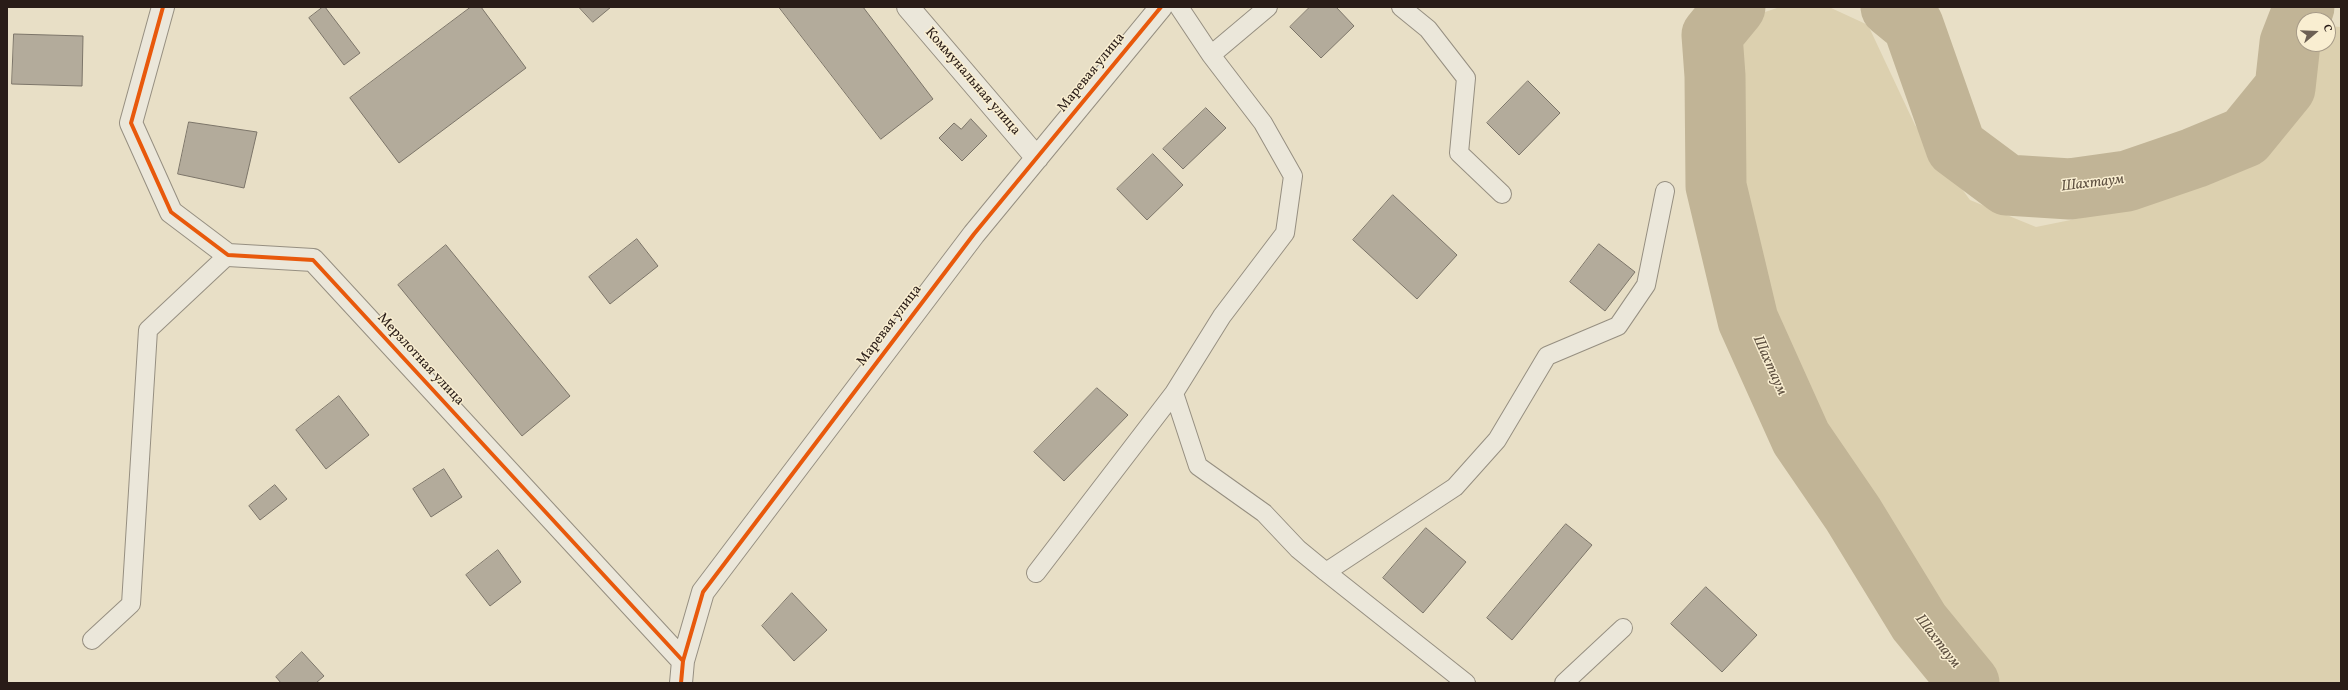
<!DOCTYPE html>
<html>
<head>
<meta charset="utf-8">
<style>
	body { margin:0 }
	#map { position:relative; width:2348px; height:690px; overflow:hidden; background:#e8dfc6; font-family:Vollkorn,serif }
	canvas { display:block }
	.frame { position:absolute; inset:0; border:8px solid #291c17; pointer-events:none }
	.north { position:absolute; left:2296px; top:12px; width:40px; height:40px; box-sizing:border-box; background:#f9eed1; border:1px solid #a69a87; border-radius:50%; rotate:71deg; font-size:11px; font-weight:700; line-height:16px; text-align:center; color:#291c17 }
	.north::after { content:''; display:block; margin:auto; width:14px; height:18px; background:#6c6054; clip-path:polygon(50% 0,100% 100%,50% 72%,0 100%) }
</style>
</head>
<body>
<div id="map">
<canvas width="2348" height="690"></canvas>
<div class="frame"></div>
<div class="north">С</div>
</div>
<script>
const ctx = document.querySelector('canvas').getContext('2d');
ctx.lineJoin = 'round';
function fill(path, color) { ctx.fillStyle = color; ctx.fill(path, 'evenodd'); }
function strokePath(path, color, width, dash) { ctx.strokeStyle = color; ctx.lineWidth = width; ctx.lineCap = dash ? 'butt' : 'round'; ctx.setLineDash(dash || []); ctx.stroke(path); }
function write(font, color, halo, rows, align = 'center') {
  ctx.font = font + ' Vollkorn,serif'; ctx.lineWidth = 3; ctx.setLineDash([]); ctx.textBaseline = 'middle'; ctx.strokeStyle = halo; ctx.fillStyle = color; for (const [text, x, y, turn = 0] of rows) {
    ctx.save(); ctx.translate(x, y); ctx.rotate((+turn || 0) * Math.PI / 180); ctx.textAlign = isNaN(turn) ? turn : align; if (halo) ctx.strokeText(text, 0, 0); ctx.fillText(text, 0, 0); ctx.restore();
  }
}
fill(new Path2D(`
	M1780,7H1829L1868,25L1915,125L1970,200L2036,227L2125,209L2247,157L2309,87L2319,44H2328V26L2341,27V683H1998L1875,511L1782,353L1739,186L1730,64L1747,18Z`), '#dcd0af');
strokePath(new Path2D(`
	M1735,7L1712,35L1715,76L1716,186L1748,320L1801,438L1853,514L1919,622L1969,683
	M1891,7L1913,25L1956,147L2007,185L2070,189L2127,181L2194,158L2245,137L2285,88L2290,43L2304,7`), '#c1b496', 61);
const building = new Path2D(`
	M323,7H325L360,53L344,65L309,18Z
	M471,7H481L526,68L399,163L350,98Z
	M579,7H611L593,22Z
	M779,7H863L933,99L881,139Z
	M1310,7H1336L1354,26L1321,58L1290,27Z
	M14,34L83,36L82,86L12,84Z
	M1528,81L1560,113L1519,155L1487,123Z
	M1206,108L1226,128L1183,169L1163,149Z
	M971,119L987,136L962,161L939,138L954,123L961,129Z
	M189,122L257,132L244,188L178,174Z
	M1153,154L1183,185L1147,220L1117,189Z
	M1393,195L1457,255L1417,299L1353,240Z
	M637,239L658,266L610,304L589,277Z
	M1599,244L1635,272L1605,311L1570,282Z
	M446,245L570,396L522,436L398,285Z
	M1097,388L1128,415L1064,481L1034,452Z
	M339,396L369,435L326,469L296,430Z
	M444,469L462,497L431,517L413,489Z
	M275,485L287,499L260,520L249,506Z
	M1566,524L1592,545L1512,640L1487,618Z
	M1426,528L1466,562L1423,613L1383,578Z
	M498,550L521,582L490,606L466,575Z
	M1706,587L1757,635L1722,672L1671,624Z
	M792,593L827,630L794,661L762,626Z
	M302,652L324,676L316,683H281L276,677Z`);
fill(building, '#b3ab9b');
strokePath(building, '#7c7569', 1);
const service = new Path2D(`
	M1179,7L1211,55L1263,123L1293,176L1285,233L1222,316L1174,393L1198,466L1264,513L1298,549L1326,572L1455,487L1497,440L1547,356L1618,326L1646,285L1665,191
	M1401,7L1428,29L1466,78L1459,153L1502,194
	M1211,55L1268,7
	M1326,572L1466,683
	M1036,573L1174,393
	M92,640L131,604L148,330L228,255
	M1564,683L1623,628`);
const minor = new Path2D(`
	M163,7L131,123L171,212L228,255L313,260L683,661
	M908,7L1037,158
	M681,683L683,661L703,592L974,234L1161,7`);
strokePath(service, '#968f81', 20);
strokePath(minor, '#968f81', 24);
strokePath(service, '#ebe7da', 18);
strokePath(minor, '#ebe7da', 22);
strokePath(new Path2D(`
	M163,7L131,123L171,212L228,255L313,260L683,661
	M681,683L683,661L703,592L974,234L1161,7`), '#e8590c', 4);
write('14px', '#291c17', '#f9eed1', [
	["Маревая улица",1092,73,-51],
	["Коммунальная улица",972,82,49],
	["Маревая улица",890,326,-53],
	["Мерзлотная улица",420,360,47]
]);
write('italic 15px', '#5f5141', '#f9eed1', [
	["Шахтаум",2093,184,-7],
	["Шахтаум",1769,366,66],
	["Шахтаум",1937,642,52]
]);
</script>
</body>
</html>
